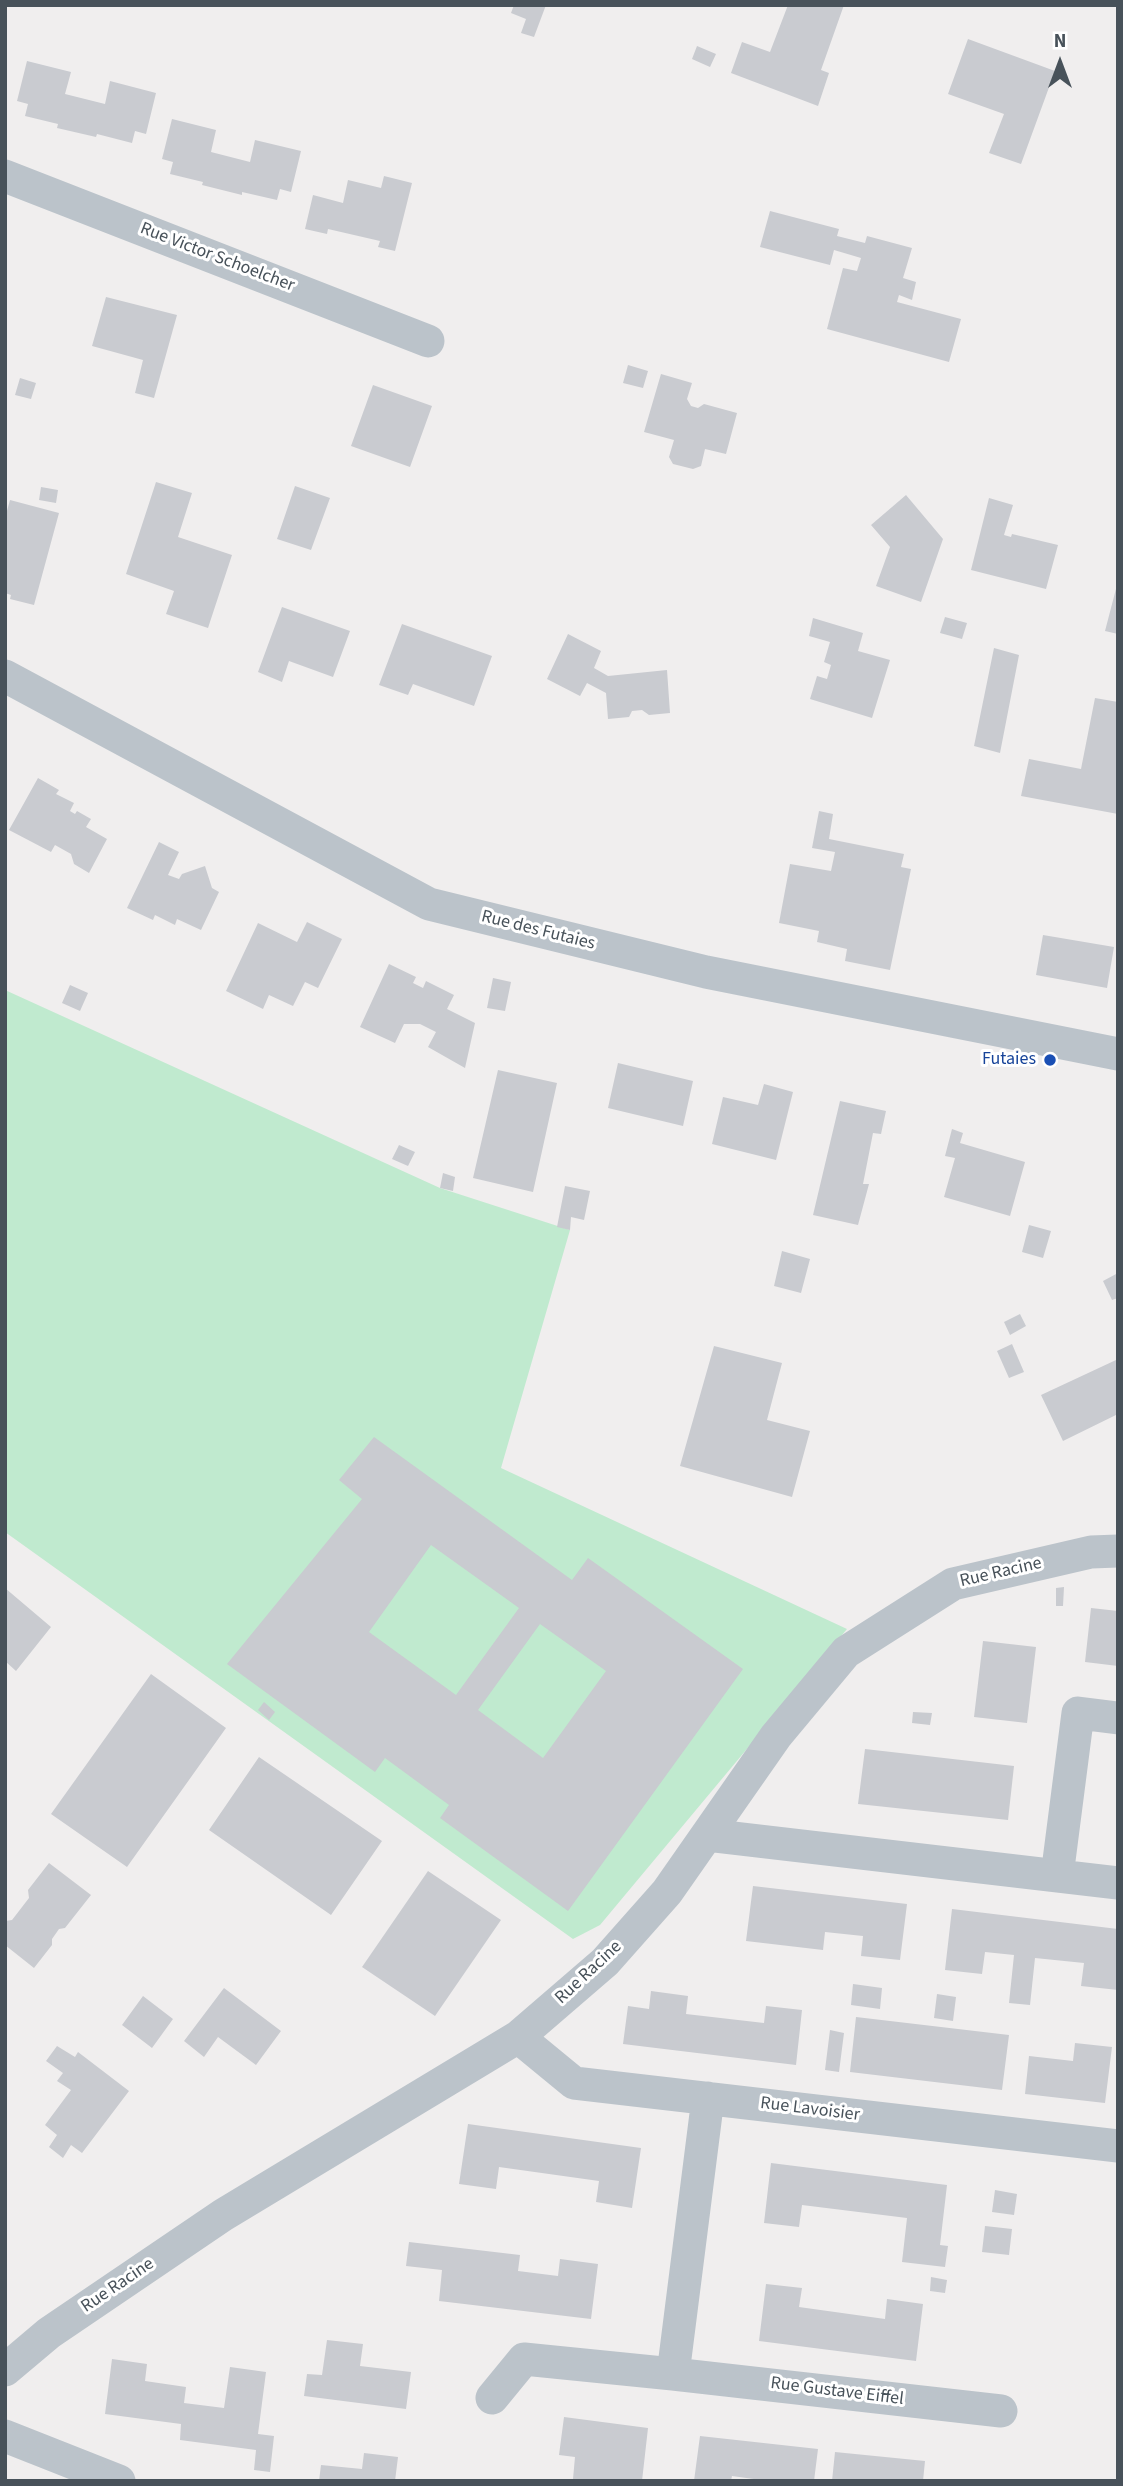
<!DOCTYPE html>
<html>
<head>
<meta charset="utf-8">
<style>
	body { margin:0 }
	#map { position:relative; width:1123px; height:2486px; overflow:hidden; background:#f0eeee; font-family:"Source Sans 3",sans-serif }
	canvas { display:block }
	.frame { position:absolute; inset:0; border:7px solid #48525a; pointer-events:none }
	.north { position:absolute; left:1025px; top:28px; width:70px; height:70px; -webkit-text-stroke:5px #fff; paint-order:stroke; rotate:0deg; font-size:19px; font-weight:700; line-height:28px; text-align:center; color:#48525a }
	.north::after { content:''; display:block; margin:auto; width:24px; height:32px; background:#48525a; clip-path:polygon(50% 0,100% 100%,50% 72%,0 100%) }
</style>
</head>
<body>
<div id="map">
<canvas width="1123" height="2486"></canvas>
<div class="frame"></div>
<div class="north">N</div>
</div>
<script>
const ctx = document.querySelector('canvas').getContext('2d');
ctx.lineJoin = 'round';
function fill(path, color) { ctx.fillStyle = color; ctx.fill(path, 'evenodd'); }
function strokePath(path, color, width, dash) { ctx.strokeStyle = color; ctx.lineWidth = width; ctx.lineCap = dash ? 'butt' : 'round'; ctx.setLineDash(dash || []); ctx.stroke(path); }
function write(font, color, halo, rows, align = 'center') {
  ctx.font = font + ' "Source Sans 3",sans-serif'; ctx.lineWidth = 6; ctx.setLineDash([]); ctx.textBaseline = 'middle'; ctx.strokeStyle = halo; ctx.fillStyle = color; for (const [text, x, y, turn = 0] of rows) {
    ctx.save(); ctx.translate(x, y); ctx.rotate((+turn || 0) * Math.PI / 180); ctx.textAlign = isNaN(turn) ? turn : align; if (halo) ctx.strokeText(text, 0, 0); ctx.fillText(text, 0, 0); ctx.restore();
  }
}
fill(new Path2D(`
	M5,990L440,1188L570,1230L501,1468L847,1629L600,1925L573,1939L5,1532Z`), '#c0eacf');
fill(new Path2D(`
	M514,5H546L534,37L521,33L526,19L511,13Z
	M788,5H844L821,70L829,73L818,106L731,73L742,42L770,52Z
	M968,39L1055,71L1021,164L989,153L1004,114L948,94Z
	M697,46L716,54L710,67L692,59Z
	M27,61L71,72L65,94L105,104L110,81L156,93L146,134L135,131L132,143L97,134L96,137L57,128L58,124L25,116L28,104L17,101Z
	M172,119L216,130L211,152L250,162L255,140L301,151L291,192L280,189L277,200L242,192V195L202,185L203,182L170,174L173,162L162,159Z
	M384,176L412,183L395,251L378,247L380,241L328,229L327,234L305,229L313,195L343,203L348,180L381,188Z
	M770,211L839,229L837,236L865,243L867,236L912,248L903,278L916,282L912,300L899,295L897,302L961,319L949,362L827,329L843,268L857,271L861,258L834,250L830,265L760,247Z
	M106,297L177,315L154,398L135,393L143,360L92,346Z
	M628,365L648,371L643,388L623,383Z
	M661,374L692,383L687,399L691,406L698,408L704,404L737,413L726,454L705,449L701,466L693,469L673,464L669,457L674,440L644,432Z
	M20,378L36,383L31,399L15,395Z
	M373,385L432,406L410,467L351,446Z
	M156,482L192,493L178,537L232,555L208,628L166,614L174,591L126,574Z
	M295,486L330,498L311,550L277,539Z
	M41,487L58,490L56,503L39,500Z
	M906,495L943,539L921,602L876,586L890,547L871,525Z
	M989,498L1013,505L1004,535L1011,537L1012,534L1058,545L1046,589L971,570Z
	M10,500L59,513L34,605L10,599L11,595L5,593V518Z
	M1117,585H1118V634L1105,631Z
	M282,607L350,631L333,677L289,661L282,682L258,672Z
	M945,617L967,623L962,639L940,633Z
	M813,618L863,633L858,651L890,660L872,718L810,699L817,676L827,679L831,665L824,662L830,642L809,636Z
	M402,624L492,656L474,706L413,684L408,695L379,685Z
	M568,634L601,651L594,668L608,676L667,670L670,713L649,715L642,710L632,711L629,717L608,719L606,693L587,683L580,696L547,679Z
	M994,648L1019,655L1000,753L974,746Z
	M1095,698L1118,702V814L1021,796L1029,759L1081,769Z
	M38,778L59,790L56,794L74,803L70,811L75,814L77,811L91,819L86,827L107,839L89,873L74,864L71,854L55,845L51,852L9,830Z
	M819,811L833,814L829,839L904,854L901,867L911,869L890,970L845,961L847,949L817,942L819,931L779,923L790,864L831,871L835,852L812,848Z
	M159,842L179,852L168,875L179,879L182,874L205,866L212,888L219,892L201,930L177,919L175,925L155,915L153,920L127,908Z
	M307,922L342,939L318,988L305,982L293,1006L269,995L263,1009L226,991L258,923L297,942Z
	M1043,935L1114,947L1107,988L1036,975Z
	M389,964L416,977L413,983L423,988L426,981L454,995L447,1009L475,1023L465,1068L428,1047L436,1032L420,1024H404L395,1043L360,1027Z
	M493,978L511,982L505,1011L487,1008Z
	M70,985L88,993L80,1011L62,1003Z
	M618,1063L693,1081L683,1126L608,1108Z
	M498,1070L557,1083L533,1192L473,1178Z
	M764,1084L793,1092L776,1160L712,1144L723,1097L758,1105Z
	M840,1101L886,1111L881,1134L873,1133L863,1184H869L858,1225L813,1215Z
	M952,1129L963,1133L960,1143L1025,1162L1010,1216L944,1197L955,1158L945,1156Z
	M399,1145L415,1152L408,1166L392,1159Z
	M443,1173L455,1177L453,1191L440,1188Z
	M565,1186L590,1191L584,1220L571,1217L570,1230L557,1227Z
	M1029,1225L1051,1231L1043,1258L1022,1252Z
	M782,1251L810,1259L801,1293L774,1286Z
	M1118,1273V1298L1112,1300L1103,1281Z
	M1020,1314L1026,1326L1010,1335L1004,1322Z
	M1012,1344L1024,1372L1009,1378L997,1351Z
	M714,1346L782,1363L767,1420L810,1431L792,1497L680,1466Z
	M1116,1360L1118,1365V1414L1063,1441L1041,1395Z
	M374,1437L572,1580L588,1558L743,1669L568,1911L440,1818L449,1805L385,1758L375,1772L227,1664L362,1499L339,1480ZM431,1545L519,1608L456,1695L369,1632ZM540,1624L606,1671L543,1758L478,1710Z
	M1064,1587L1063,1606H1056V1588Z
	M5,1588L51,1627L16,1671L5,1661Z
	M1091,1608L1118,1611V1666L1085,1662Z
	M983,1641L1036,1647L1027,1723L974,1717Z
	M151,1674L226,1728L127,1867L51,1814Z
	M264,1702L275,1712L269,1720L258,1710Z
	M913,1712L932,1713L930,1725L912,1723Z
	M865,1749L1014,1766L1008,1820L858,1804Z
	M259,1757L382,1841L331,1915L209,1830Z
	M49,1863L91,1895L65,1928L59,1929L52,1939V1945L34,1968L5,1945V1921L12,1920L29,1898L28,1890Z
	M428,1871L501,1920L435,2016L362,1967Z
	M753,1886L907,1904L900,1960L861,1956L863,1936L825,1932L823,1950L746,1941Z
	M952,1909L1118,1929V1990L1081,1986L1084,1963L1035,1958L1030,2005L1009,2003L1014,1955L985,1952L982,1974L945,1970Z
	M853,1984L882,1988L880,2009L851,2005Z
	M224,1988L281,2031L256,2065L218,2037L204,2057L184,2041Z
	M651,1991L688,1996L686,2014L764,2023L766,2006L802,2010L796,2065L623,2044L628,2006L649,2009Z
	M937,1994L956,1997L953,2021L934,2018Z
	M143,1996L173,2019L152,2048L122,2025Z
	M856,2017L1009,2035L1002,2090L850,2072Z
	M830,2030L844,2033L839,2072L825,2070Z
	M1075,2043L1112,2047L1105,2103L1025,2094L1029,2056L1073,2061Z
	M57,2046L75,2057L78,2052L129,2091L82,2153L71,2145L63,2158L49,2147L57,2135L45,2125L71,2090L57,2081L63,2073L46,2061Z
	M468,2124L641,2148L632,2208L596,2202L599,2181L499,2167L496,2189L459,2184Z
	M771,2163L947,2185L940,2245L948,2246L945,2267L902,2262L907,2218L802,2205L799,2227L764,2223Z
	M995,2190L1017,2194L1014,2215L992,2212Z
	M985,2226L1012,2229L1009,2255L982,2252Z
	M409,2242L520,2255L518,2271L558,2276L560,2259L598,2264L591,2319L439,2301L442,2270L406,2266Z
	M931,2277L947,2280L945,2293L930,2291Z
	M766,2284L802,2288L799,2307L885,2319L887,2299L923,2304L916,2361L759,2341Z
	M327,2340L363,2344L360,2366L411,2372L406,2409L304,2396L307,2374L322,2375Z
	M112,2359L147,2364L145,2381L186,2387L184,2403L224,2408L230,2367L266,2372L258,2434L274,2436L270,2472L254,2470L256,2450L180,2440L181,2424L105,2414Z
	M564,2417L648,2428L642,2481L573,2479L575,2457L559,2455Z
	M700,2436L818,2449L814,2481H768L732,2476L731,2481H694Z
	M835,2452L925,2461L923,2481H832Z
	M364,2453L398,2457L395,2481H319L321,2465L362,2469Z`), '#c9cbd0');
strokePath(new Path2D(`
	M5,176L428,341
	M5,676L429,904L706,972L1118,1054
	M707,1835L1118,1883
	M1057,1876L1078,1713L1118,1718
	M518,2037L574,2083L1118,2146
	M5,2370L49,2333L223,2215L518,2037L605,1962L667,1892L776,1736L846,1652L953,1584L1091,1552L1118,1551
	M673,2374L1001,2411
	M492,2398L524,2359L673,2374L708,2098
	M5,2436L119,2481`), '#bbc3ca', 33);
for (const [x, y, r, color] of [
	[1050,1060,7,"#1a4fb4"]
]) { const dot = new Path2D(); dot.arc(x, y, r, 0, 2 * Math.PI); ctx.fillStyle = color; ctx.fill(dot); strokePath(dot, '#fff', 2.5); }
write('18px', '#48525a', '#fff', [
	["Rue Victor Schoelcher",217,258,21],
	["Rue des Futaies",538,931,14],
	["Rue Racine",1001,1573,-13],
	["Rue Racine",589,1973,-43],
	["Rue Lavoisier",810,2110,7],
	["Rue Racine",118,2286,-34],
	["Rue Gustave Eiffel",837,2392,7]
]);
write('18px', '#164399', '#fff', [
	["Futaies",1036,1060]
], 'right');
</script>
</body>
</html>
